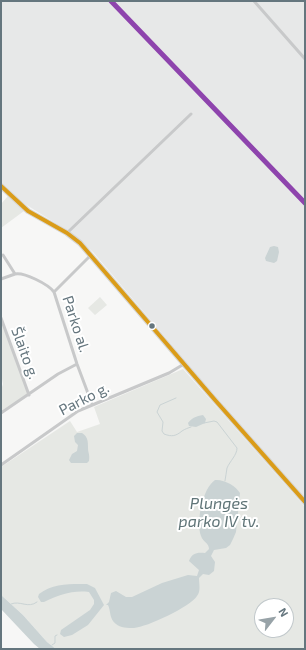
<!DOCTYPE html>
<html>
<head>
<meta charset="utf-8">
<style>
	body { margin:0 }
	#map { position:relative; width:306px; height:650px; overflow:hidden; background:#f7f7f6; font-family:"Exo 2",sans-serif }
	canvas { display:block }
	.frame { position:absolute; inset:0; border:2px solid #65767e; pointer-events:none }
	.north { position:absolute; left:254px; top:598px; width:40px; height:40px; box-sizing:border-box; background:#fff; border:1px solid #c1c8cb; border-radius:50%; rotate:59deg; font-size:11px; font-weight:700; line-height:16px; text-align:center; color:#65767e }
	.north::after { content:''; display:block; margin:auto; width:14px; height:18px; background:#98a3a8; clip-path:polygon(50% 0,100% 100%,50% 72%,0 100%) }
</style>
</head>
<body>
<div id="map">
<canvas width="306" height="650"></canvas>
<div class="frame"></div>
<div class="north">N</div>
</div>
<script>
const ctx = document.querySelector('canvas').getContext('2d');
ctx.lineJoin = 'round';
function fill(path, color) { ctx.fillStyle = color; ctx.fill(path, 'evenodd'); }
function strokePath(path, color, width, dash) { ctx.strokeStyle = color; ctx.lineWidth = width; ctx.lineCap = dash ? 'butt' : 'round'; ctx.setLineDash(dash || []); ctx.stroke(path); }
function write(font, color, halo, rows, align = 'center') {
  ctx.font = font + ' "Exo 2",sans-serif'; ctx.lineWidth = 4; ctx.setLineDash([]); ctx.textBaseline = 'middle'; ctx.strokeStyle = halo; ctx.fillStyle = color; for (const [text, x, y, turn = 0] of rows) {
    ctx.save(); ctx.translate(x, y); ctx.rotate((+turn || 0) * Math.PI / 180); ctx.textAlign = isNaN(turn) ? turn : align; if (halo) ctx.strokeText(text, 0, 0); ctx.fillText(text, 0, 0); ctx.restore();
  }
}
fill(new Path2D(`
	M1,1H305V498L199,377L93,252L73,234L25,204L1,182Z`), '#e7e8e8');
fill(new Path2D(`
	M8,196L24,211L1,228V204Z
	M100,297L107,305L95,315L88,308Z
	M1,321L29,395L1,413V390L3,384L1,374Z
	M183,369L305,507V649H56L47,642L23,615L1,595V467L70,421L77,432L100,424L94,407ZM262,606H286V630H262Z`), '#e6e8e4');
fill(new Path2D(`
	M274,246L278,247L279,252L277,261L274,263L266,261L265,258L270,247Z
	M203,415L206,419L205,423L196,427L189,426L188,423C192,418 196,416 203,415Z
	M77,433H82C88,437 88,441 88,448C88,453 90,454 89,461L87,463H71L69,460L72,454L77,451L78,445L75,442L74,436Z
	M215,480C224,479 236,486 240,493L236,532L233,539L230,545L226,548L214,550L211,556L215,562L214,571L209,575L203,574L199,578C199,584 201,591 197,596C190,607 147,627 134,628C128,628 120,628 116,624C109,619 111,611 108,605H106L109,602L111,593L116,591L126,597H132L162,583L188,575L197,576L199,570L189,561C192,553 197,552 205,553L209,549C209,543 203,542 201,536C196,522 202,489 215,480Z
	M87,584L95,588L104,605L88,625L72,635L64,637L60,634L61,630L90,610L94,604V600L89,592C72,590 59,595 44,602H41L38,597L39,594C53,583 71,584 87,584Z
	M1,595L23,615L47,642L56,649H40L34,644L1,609Z`), '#cad3d4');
strokePath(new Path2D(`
	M176,398L160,405L157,412L163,422L162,431L164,434C172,437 176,436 182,431C185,429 188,428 191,427
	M204,423L214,421L217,422L237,448C237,455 230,461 227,468C226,472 226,477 225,481
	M11,604C20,600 28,609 37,602
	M52,645L55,643V636L57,635`), '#cad3d4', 1);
const secondary = new Path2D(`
	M1,186L28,211L67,233L80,243L215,400L305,502`);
strokePath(secondary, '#d3d4d4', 6);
strokePath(new Path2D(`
	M254,1L305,59
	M67,233L191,114
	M3,255L15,274C24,272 48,284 54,292L77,364L92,404
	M1,279L15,274
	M54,292L91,255
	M1,318L29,395
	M1,413L58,374L77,364
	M1,465L78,411L169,373L184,364`), '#c8c9ca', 3);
strokePath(secondary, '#dedede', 4.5);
strokePath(new Path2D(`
	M1,186L28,211L67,233L80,243L215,400L305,502`), '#da9c19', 4);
strokePath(new Path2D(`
	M111,1L305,203`), '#8e44ad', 5);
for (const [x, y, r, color] of [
	[152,326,3.5,"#65767e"]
]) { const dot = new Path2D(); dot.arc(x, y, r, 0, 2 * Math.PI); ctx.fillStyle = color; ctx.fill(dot); strokePath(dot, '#fff', 1.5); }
write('15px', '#65767e', '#fff', [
	["Parko al.",76,324,72],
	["Šlaito g.",25,353,70],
	["Parko g.",84,399,-27]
]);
write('italic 16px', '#607578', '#fff', [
	["Plungės",219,504],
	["parko IV tv.",219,522]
]);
</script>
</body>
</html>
